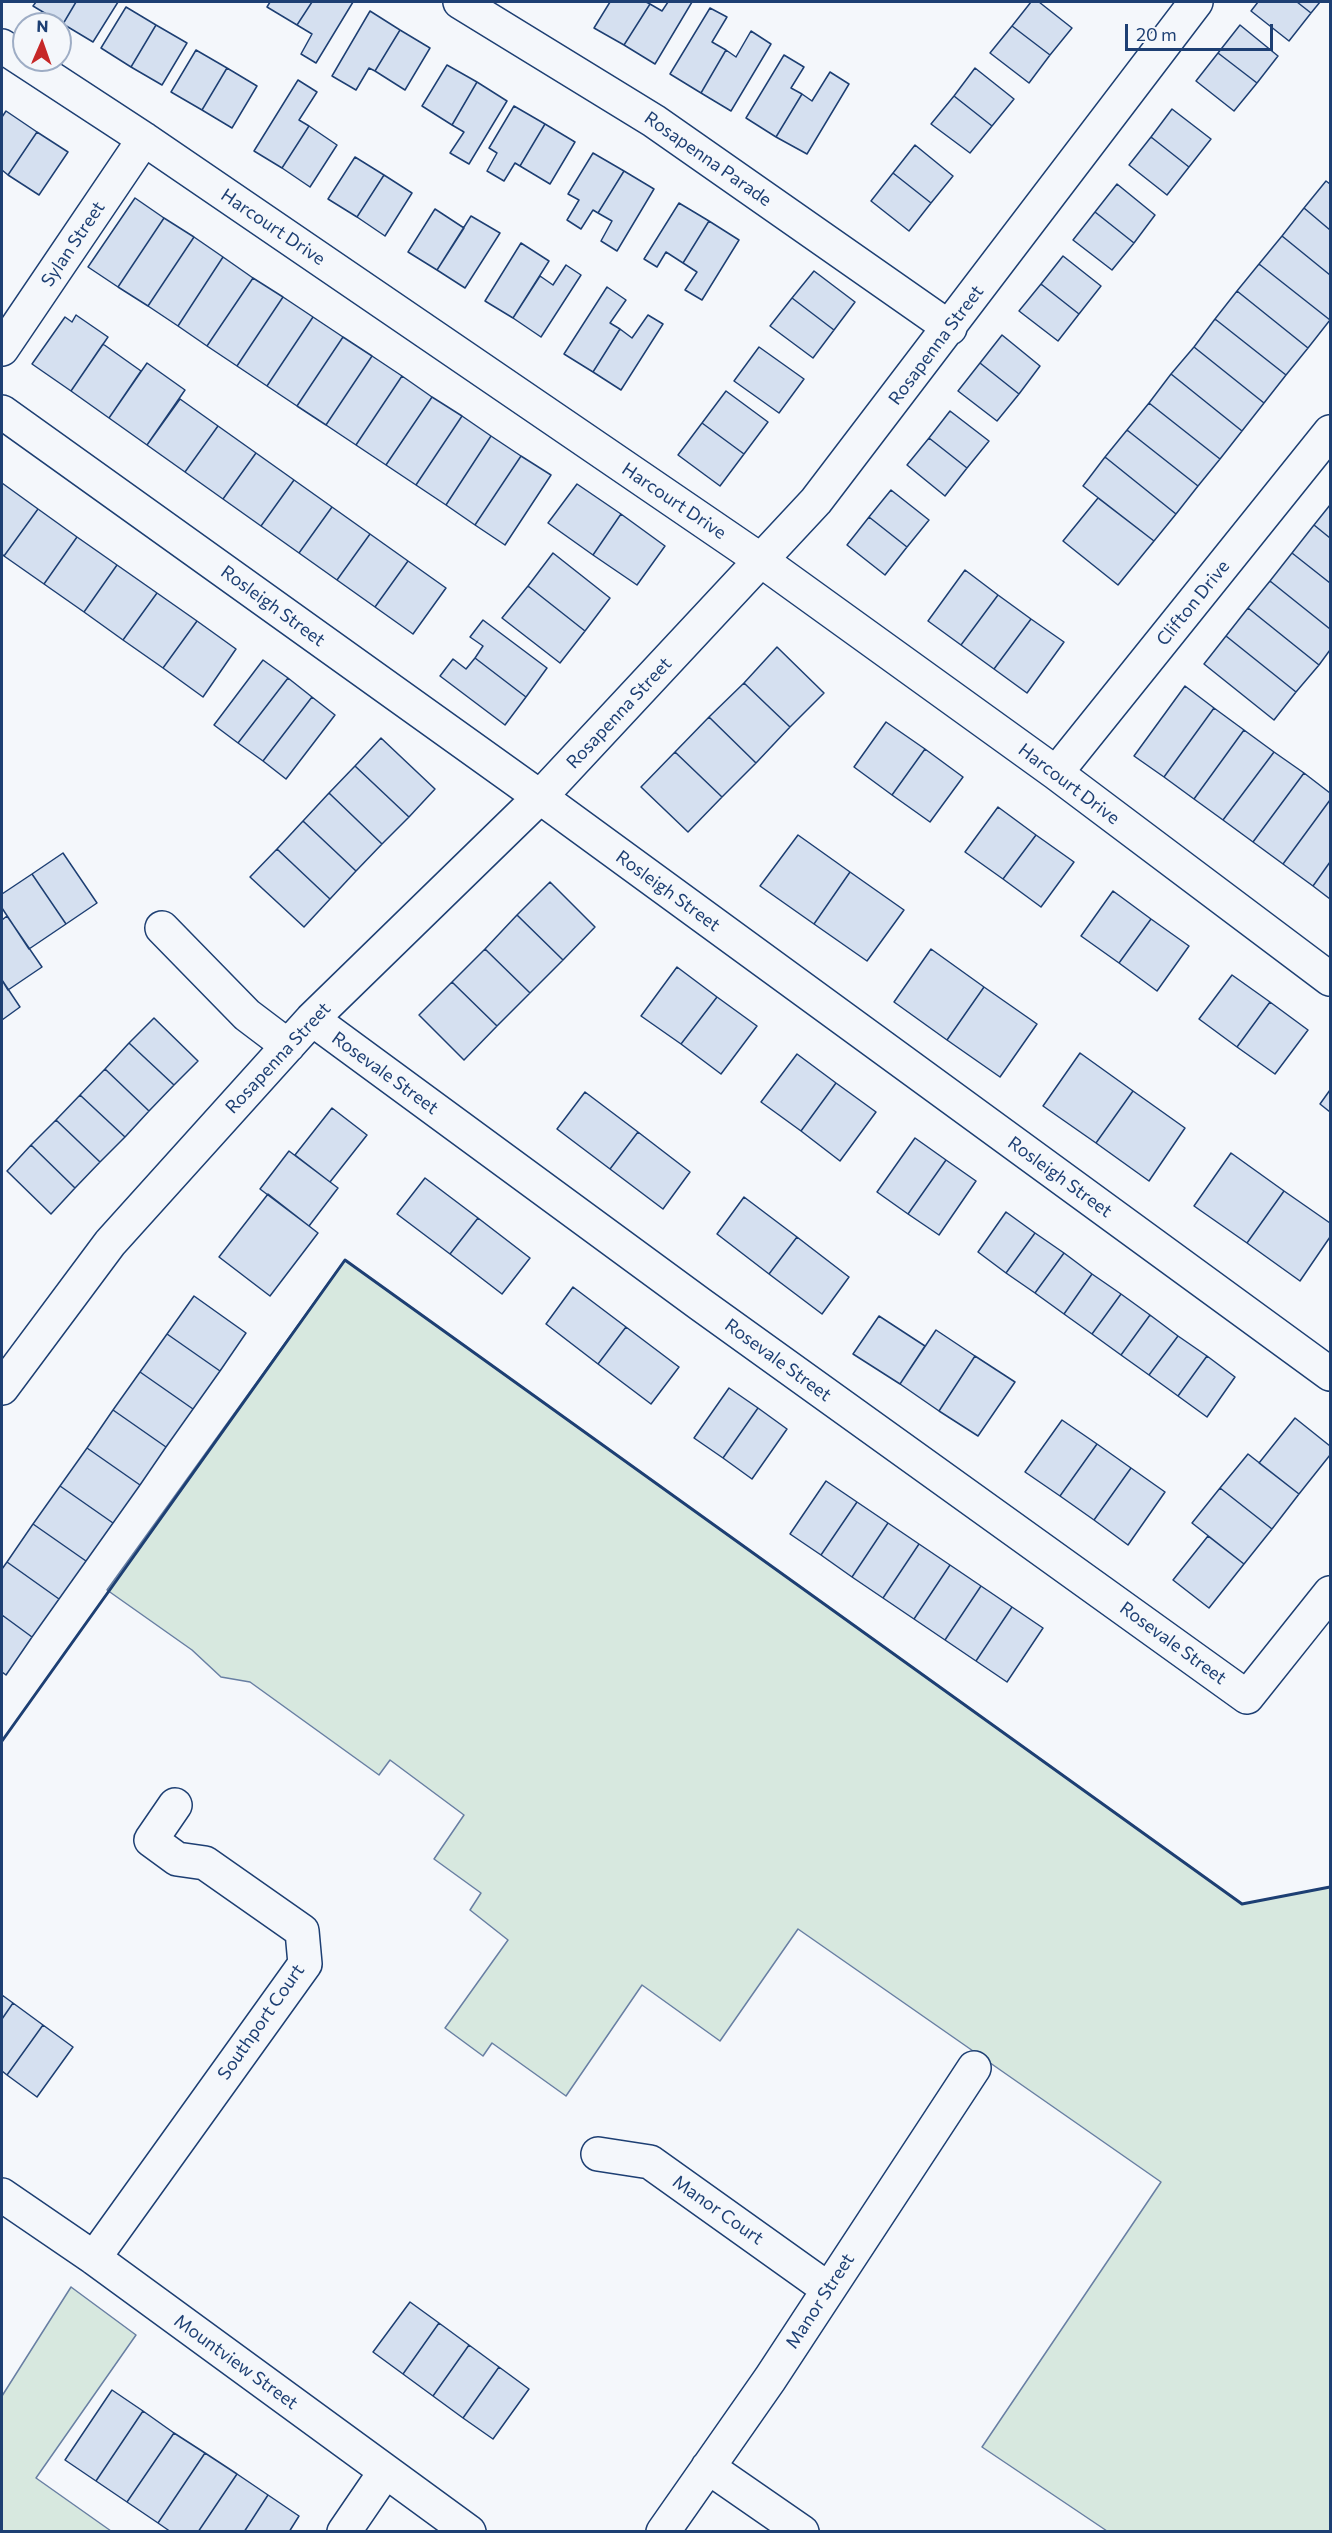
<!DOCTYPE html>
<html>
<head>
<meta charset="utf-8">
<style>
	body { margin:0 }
	#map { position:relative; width:1332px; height:2533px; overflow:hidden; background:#f4f7fb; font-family:Commissioner,sans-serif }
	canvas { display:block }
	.frame { position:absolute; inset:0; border:3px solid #1d3f73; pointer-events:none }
	.north { position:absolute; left:12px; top:12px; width:60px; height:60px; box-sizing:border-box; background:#f4f7fb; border:2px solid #9eadc5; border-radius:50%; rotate:2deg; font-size:16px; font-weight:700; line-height:24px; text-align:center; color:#1d3f73 }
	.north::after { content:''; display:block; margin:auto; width:21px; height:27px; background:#c62828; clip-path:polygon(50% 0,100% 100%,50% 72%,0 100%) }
	.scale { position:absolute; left:1125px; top:24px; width:148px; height:27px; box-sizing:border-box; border:3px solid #1d3f73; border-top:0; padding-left:8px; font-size:18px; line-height:21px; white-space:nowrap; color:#1d3f73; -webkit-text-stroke:4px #f4f7fb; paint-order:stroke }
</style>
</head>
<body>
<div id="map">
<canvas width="1332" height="2533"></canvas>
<div class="frame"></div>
<div class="north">N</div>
<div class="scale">20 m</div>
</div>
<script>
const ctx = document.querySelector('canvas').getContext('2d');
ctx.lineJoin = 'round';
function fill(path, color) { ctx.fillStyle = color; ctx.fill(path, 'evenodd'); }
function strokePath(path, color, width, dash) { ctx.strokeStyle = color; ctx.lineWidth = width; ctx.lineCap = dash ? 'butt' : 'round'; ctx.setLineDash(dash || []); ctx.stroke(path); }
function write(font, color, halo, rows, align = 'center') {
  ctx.font = font + ' Commissioner,sans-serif'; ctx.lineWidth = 4.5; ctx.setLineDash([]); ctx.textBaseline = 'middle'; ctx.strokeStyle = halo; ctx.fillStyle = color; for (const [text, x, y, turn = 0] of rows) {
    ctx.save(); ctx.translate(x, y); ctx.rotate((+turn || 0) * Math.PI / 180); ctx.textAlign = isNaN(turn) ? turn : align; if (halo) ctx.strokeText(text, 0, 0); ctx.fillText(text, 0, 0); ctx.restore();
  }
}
const green = new Path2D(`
	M345,1260L1242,1904L1330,1887V2531H1107L982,2447L1161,2182L798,1929L720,2041L642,1985L566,2096L492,2043L483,2056L445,2028L508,1940L470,1910L481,1893L434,1859L464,1815L390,1760L379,1775L250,1682L221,1677L192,1650L107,1590Z
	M71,2287L136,2335L36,2478L111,2531H2V2396Z`);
fill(green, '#d7e8df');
strokePath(green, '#687fa3', 1.5);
const building = new Path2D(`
	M36,2H76L63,24L33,6Z
	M76,2H118L93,42L63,24Z
	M270,2H312L297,25L267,7Z
	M312,2H353L316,63L301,54L312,34L297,25Z
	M610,2H646L650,4L624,45L594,28Z
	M668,2H692L655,64L624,45L650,4L662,11Z
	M1031,2H1039L1072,28L1050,55L1012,26Z
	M1258,2H1297L1311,13L1289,41L1251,11Z
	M1297,2H1320L1311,13Z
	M126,7L156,25L131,67L101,48Z
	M710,8L727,17L712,42L726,50L701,93L670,74Z
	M370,11L400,30L375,71L369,68L356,90L332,76Z
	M156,25L187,43L162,85L131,67Z
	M1240,25L1278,56L1257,83L1218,53Z
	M1012,26L1050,55L1029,83L990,53Z
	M400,30L430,48L405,90L375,71Z
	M751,31L771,44L731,111L701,93L726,50L736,57Z
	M196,50L227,68L202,110L171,92Z
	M1218,53L1257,83L1234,111L1196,81Z
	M784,55L804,67L791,88L802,94L776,137L746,118Z
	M447,65L477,82L452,125L422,106Z
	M227,68L257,86L232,128L202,110Z
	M975,68L1014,99L992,126L954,96Z
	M830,72L849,84L807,154L776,137L802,94L812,101Z
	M298,80L317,92L299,120L309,126L282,168L254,151Z
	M477,82L507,101L469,164L450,153L464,132L452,125Z
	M954,96L992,126L970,153L931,124Z
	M514,106L545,124L520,166L515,163L504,181L487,171L497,153L489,148Z
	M1172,109L1211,139L1189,167L1151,137Z
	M6,111L37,132L8,175L2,170V117Z
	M545,124L575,142L550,184L520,166Z
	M309,126L337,145L310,187L282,168Z
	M37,132L68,152L39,195L8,175Z
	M1151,137L1189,167L1167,195L1129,165Z
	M915,145L953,176L931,203L893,173Z
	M593,153L624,171L598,213L593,210L581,229L567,220L579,200L568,194Z
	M355,157L384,175L357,217L328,199Z
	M624,171L654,189L617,251L601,241L612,221L598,213Z
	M893,173L931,203L909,231L871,201Z
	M384,175L412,193L385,236L357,217Z
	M1326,181L1330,184V230L1304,208Z
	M1117,184L1155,215L1134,243L1095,212Z
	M135,198L164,218L118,287L88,267Z
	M679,203L709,221L683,263L666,252L657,267L644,259Z
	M1304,208L1330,230V275L1282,236Z
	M435,209L464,228L437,270L408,252Z
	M1095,212L1134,243L1112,270L1073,240Z
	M471,216L500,233L465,288L437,270Z
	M164,218L194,237L148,306L118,287Z
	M709,221L739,240L702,300L685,290L697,272L683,263Z
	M1282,236L1330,275V320L1259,264Z
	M194,237L223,257L178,326L148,306Z
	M521,243L549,261L513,318L485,301Z
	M1063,256L1101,286L1079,314L1041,284Z
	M223,257L253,278L207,346L178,326Z
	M1259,264L1330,320L1308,348L1237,291Z
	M566,265L581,275L541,337L513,318L540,276L553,285Z
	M814,271L855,302L834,330L792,298Z
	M253,278L283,297L237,366L207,346Z
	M1041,284L1079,314L1058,341L1019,311Z
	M607,287L626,300L610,323L620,329L593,372L564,354Z
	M1237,291L1308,348L1286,375L1215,319Z
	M283,297L313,317L267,386L237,366Z
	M792,298L834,330L813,358L770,326Z
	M76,315L108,337L71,391L32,364L65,317L72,322Z
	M648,315L663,324L621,390L593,372L620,329L632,338Z
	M313,317L343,337L297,406L267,386Z
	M1215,319L1286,375L1264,403L1194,347Z
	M1002,335L1040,366L1019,394L980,363Z
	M343,337L372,356L326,425L297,406Z
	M103,344L141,371L109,418L71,391Z
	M759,347L804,379L779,413L734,381Z
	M1194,347L1264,403L1242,431L1171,374Z
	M372,356L402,376L356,445L326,425Z
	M147,363L185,390L147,445L109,418Z
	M980,363L1019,394L997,421L958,391Z
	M1171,374L1242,431L1220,459L1149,403Z
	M402,376L432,397L386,465L356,445Z
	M726,391L768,422L744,454L702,423Z
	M432,397L462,416L416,485L386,465Z
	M180,399L218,426L185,472L147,445Z
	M1149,403L1220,459L1198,486L1127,430Z
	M950,411L989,441L967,468L929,438Z
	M462,416L491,436L446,505L416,485Z
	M702,423L744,454L720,486L678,455Z
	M218,426L256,453L223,499L185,472Z
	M1127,430L1198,486L1176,514L1105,457Z
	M491,436L521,456L475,525L446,505Z
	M929,438L967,468L945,496L907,465Z
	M256,453L294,480L261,526L223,499Z
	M521,456L551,475L505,545L475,525Z
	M1105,457L1176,514L1154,541L1083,486Z
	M294,480L332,507L299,553L261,526Z
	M2,483L38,509L4,556L2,554Z
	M577,484L621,514L593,555L548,523Z
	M891,490L929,520L907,547L869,517Z
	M1098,498L1154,541L1118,585L1063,541Z
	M1330,505V538L1314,525Z
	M332,507L370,534L337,580L299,553Z
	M38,509L77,537L44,584L4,556Z
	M621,514L665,546L637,585L593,555Z
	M869,517L907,547L885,575L847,545Z
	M1314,525L1330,538V583L1292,553Z
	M370,534L408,561L375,607L337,580Z
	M77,537L117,565L84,612L44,584Z
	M553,553L610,598L585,631L528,586Z
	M1292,553L1330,583V629L1270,581Z
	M408,561L446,588L413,634L375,607Z
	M117,565L157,593L123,640L84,612Z
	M965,570L998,595L961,645L928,621Z
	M1270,581L1330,629V650L1319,665L1248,608Z
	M528,586L585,631L560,663L502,618Z
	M157,593L197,621L163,668L123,640Z
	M998,595L1031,619L994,669L961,645Z
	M1248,608L1319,665L1296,692L1226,636Z
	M1031,619L1064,642L1027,693L994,669Z
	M483,620L547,668L526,697L475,658L483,646L470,637Z
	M197,621L236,649L203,697L163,668Z
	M1226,636L1296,692L1274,720L1204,664Z
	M777,647L824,693L790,727L744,683Z
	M475,658L526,697L505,725L440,676L453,659L466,669Z
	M263,660L288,678L238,743L214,725Z
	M288,678L312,697L263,761L238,743Z
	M744,683L790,727L756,763L709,717Z
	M1185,686L1214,708L1164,777L1134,756Z
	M312,697L335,715L286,779L263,761Z
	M1214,708L1244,730L1194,799L1164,777Z
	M709,717L756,763L722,797L675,752Z
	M886,722L925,749L892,795L854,767Z
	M1244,730L1274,752L1223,820L1194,799Z
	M381,738L435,789L409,817L355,766Z
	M925,749L963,777L930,822L892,795Z
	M675,752L722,797L688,832L641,787Z
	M1274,752L1304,773L1253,842L1223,820Z
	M355,766L409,817L382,844L329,793Z
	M1304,773L1330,793V800L1283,864L1253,842Z
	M329,793L382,844L356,871L303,821Z
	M1330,800V862L1313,886L1283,864Z
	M998,807L1036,835L1003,879L965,852Z
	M303,821L356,871L330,899L277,849Z
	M798,835L850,872L814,924L760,886Z
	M1036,835L1074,862L1041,907L1003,879Z
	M277,849L330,899L304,927L250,877Z
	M63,853L97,903L66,924L32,874Z
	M1330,862V899L1313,886Z
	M850,872L904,910L867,961L814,924Z
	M32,874L66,924L29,949L2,908V894Z
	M550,882L595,927L563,960L517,915Z
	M1113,891L1151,919L1119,963L1081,936Z
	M517,915L563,960L530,993L485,949Z
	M7,916L42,967L8,990L2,980V920Z
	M1151,919L1189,946L1157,991L1119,963Z
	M485,949L530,993L497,1026L452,982Z
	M931,949L984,987L947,1040L894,1002Z
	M677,967L717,997L681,1044L641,1016Z
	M1232,975L1270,1002L1237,1047L1199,1019Z
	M2,980L20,1007L2,1020Z
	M452,982L497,1026L464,1060L419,1015Z
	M984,987L1037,1024L1000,1077L947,1040Z
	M717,997L757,1026L721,1074L681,1044Z
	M1270,1002L1308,1030L1275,1074L1237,1047Z
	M154,1018L198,1061L174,1085L129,1043Z
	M129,1043L174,1085L149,1111L105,1069Z
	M1080,1053L1133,1091L1096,1143L1043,1106Z
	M797,1054L836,1083L801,1131L761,1102Z
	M105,1069L149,1111L125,1137L80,1095Z
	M836,1083L876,1112L840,1161L801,1131Z
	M1330,1090V1112L1320,1104Z
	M1133,1091L1185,1128L1149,1181L1096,1143Z
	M585,1092L638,1132L610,1169L557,1129Z
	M80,1095L125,1137L100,1162L56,1120Z
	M332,1108L367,1135L330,1182L295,1155Z
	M56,1120L100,1162L75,1188L31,1145Z
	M638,1132L690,1172L663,1209L610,1169Z
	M915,1138L946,1160L908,1214L877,1192Z
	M31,1145L75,1188L51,1214L7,1171Z
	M289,1151L338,1188L309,1226L260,1189Z
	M1231,1153L1284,1191L1247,1243L1194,1206Z
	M946,1160L976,1181L939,1235L908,1214Z
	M425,1178L478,1218L450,1254L397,1214Z
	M1284,1191L1330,1223V1237L1300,1281L1247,1243Z
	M268,1194L318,1233L270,1296L219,1257Z
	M744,1197L797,1237L769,1274L717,1234Z
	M1006,1212L1035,1233L1006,1273L978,1252Z
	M478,1218L530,1258L502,1294L450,1254Z
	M1035,1233L1064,1253L1035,1293L1006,1273Z
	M797,1237L849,1277L822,1314L769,1274Z
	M1064,1253L1092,1274L1064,1314L1035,1293Z
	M1092,1274L1121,1294L1092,1334L1064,1314Z
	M573,1287L626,1327L598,1364L546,1324Z
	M1121,1294L1150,1315L1121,1355L1092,1334Z
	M194,1296L246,1333L220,1371L167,1334Z
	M1150,1315L1178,1336L1149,1375L1121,1355Z
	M879,1316L925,1346L900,1384L853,1354Z
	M626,1327L679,1367L651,1404L598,1364Z
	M936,1330L975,1356L939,1411L900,1384Z
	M167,1334L220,1371L193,1409L140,1372Z
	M1178,1336L1207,1356L1178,1396L1149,1375Z
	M975,1356L1015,1382L978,1436L939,1411Z
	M1207,1356L1235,1377L1207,1417L1178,1396Z
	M140,1372L193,1409L166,1447L113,1410Z
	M729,1388L758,1408L723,1458L694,1438Z
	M758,1408L787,1429L752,1479L723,1458Z
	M113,1410L166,1447L140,1485L87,1448Z
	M1295,1418L1330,1446V1455L1299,1494L1259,1463Z
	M1062,1420L1097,1444L1060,1496L1025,1472Z
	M1097,1444L1131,1468L1094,1520L1060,1496Z
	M87,1448L140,1485L113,1523L60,1486Z
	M1248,1454L1299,1494L1272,1529L1220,1488Z
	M1131,1468L1165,1492L1128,1545L1094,1520Z
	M826,1481L857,1502L821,1555L790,1534Z
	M60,1486L113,1523L86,1561L33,1524Z
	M1220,1488L1272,1529L1244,1564L1192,1523Z
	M857,1502L888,1523L852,1577L821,1555Z
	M888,1523L919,1544L883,1598L852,1577Z
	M33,1524L86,1561L59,1599L7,1562Z
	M1208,1536L1244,1564L1209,1608L1173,1580Z
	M919,1544L950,1565L914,1619L883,1598Z
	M7,1562L59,1599L32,1637L2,1615V1569Z
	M950,1565L981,1586L945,1640L914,1619Z
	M981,1586L1012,1607L976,1661L945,1640Z
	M1012,1607L1043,1628L1007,1682L976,1661Z
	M2,1615L32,1637L6,1675L2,1672Z
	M2,1995L13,2003L2,2019Z
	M13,2003L43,2025L7,2075L2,2071V2019Z
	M43,2025L73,2047L37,2097L7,2075Z
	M410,2302L439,2323L403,2374L373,2352Z
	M439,2323L469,2345L433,2396L403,2374Z
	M469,2345L499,2367L463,2418L433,2396Z
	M499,2367L529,2389L493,2439L463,2418Z
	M112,2390L143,2411L96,2481L65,2460Z
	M143,2411L174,2433L127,2502L96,2481Z
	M174,2433L205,2453L158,2523L127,2502Z
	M205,2453L237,2474L198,2532H171L158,2523Z
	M237,2474L268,2495L244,2532H198Z
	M268,2495L299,2516L289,2532H244Z`);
fill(building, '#d5e0f0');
strokePath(building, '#1d3f73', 1.5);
const street = new Path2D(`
	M460,2L654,121L950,328
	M2,46L144,139L762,561L1056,773L1330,979
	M2,349L144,139
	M2,412L540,797L1330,1374
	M1056,773L1330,432
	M162,928L247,1015L288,1046
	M312,1019L700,1304L1247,1697L1330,1593
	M2,1388L110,1243L312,1019L540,797L816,501L1196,2
	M598,2154L650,2162L828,2289
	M2,2195L94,2258L469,2532
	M94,2258L305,1964L302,1931L205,1863L177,1859L151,1840L175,1805
	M708,2467L802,2532
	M344,2532L385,2472
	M663,2532L770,2379L974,2068`);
strokePath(street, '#1d3f73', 36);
strokePath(street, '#f4f7fb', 33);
strokePath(new Path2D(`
	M2,1741L345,1260L1242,1904L1330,1887`), '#1d3f73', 3);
write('18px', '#1d3f73', '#f4f7fb', [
	["Rosapenna Parade",708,159,35],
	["Harcourt Drive",273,227,34],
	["Sylan Street",73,244,-56],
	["Rosapenna Street",936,345,-53],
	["Harcourt Drive",674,501,34],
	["Clifton Drive",1193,603,-51],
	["Rosleigh Street",273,606,36],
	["Rosapenna Street",619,713,-47],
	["Harcourt Drive",1069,784,37],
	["Rosleigh Street",668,891,36],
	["Rosapenna Street",278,1058,-47],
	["Rosevale Street",385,1073,36],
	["Rosleigh Street",1060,1177,36],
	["Rosevale Street",778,1360,36],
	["Rosevale Street",1173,1643,36],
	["Southport Court",261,2022,-55],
	["Manor Court",718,2210,35],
	["Manor Street",820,2301,-57],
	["Mountview Street",236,2362,36]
]);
</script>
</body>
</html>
